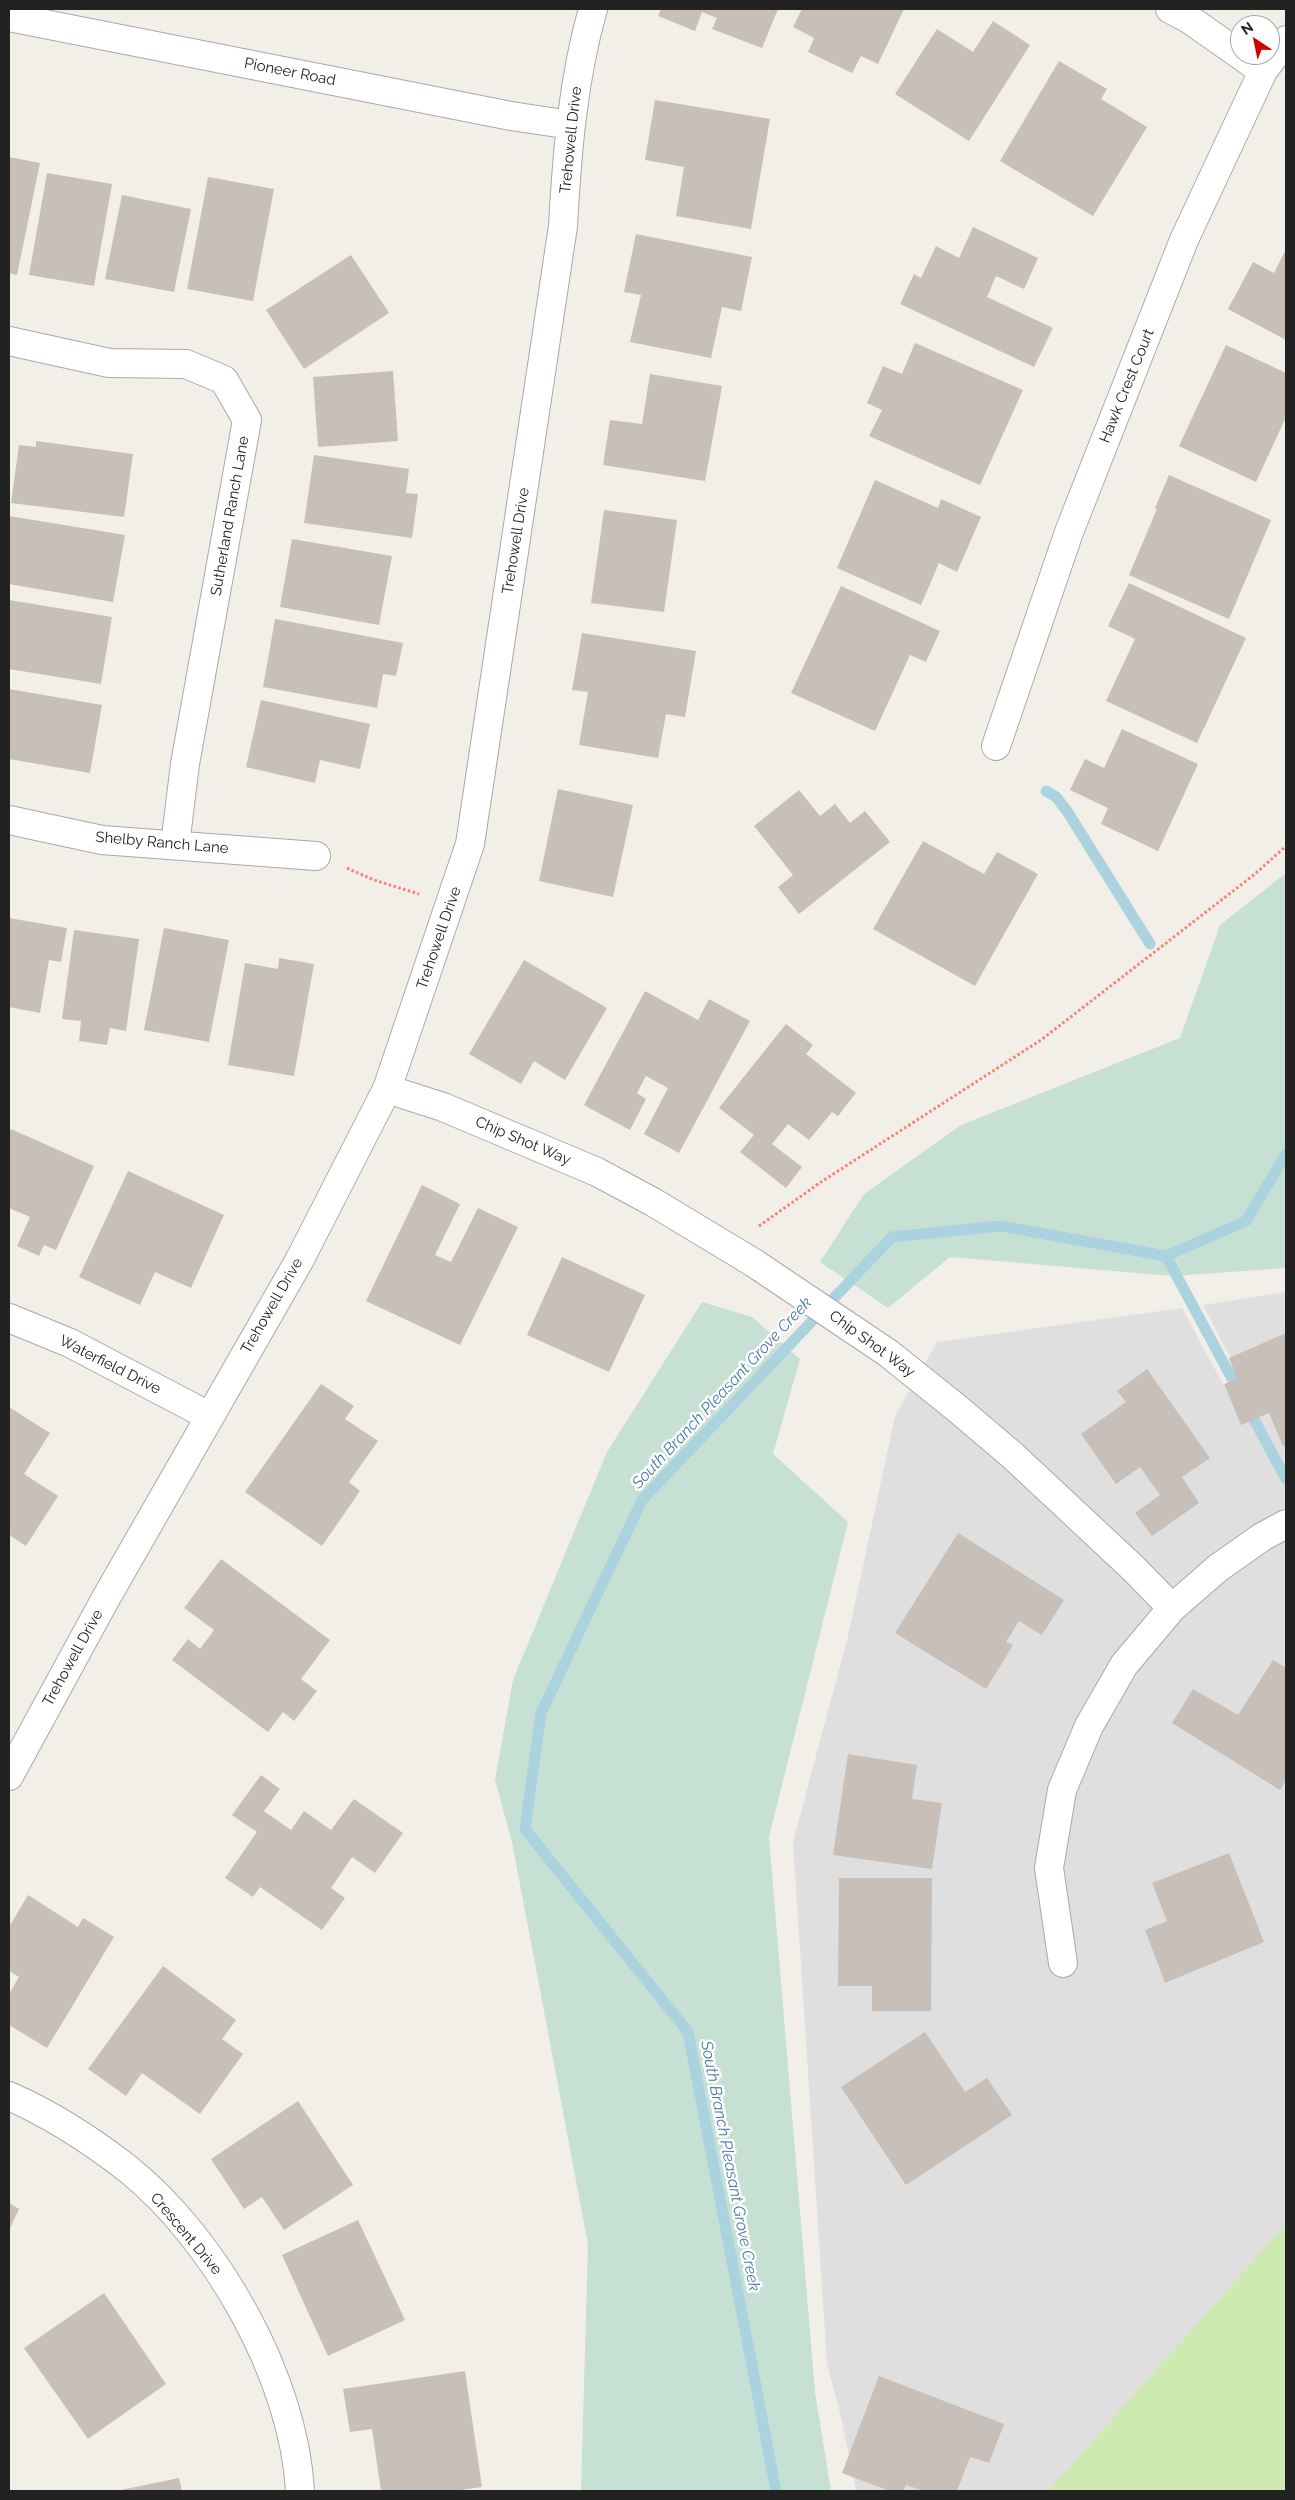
<!DOCTYPE html>
<html>
<head>
<meta charset="utf-8">
<style>
	body { margin:0 }
	#map { position:relative; width:1295px; height:2500px; overflow:hidden; background:#f2efe9; font-family:Raleway,sans-serif }
	canvas { display:block }
	.frame { position:absolute; inset:0; border:10px solid #222; pointer-events:none }
	.north { position:absolute; left:1230px; top:15px; width:50px; height:50px; box-sizing:border-box; background:#fff; border:1px solid #a7a7a7; border-radius:50%; rotate:326deg; font-size:14px; font-weight:700; line-height:20px; text-align:center; color:#222 }
	.north::after { content:''; display:block; margin:auto; width:18px; height:22px; background:#d40000; clip-path:polygon(50% 0,100% 100%,50% 72%,0 100%) }
</style>
</head>
<body>
<div id="map">
<canvas width="1295" height="2500"></canvas>
<div class="frame"></div>
<div class="north">N</div>
</div>
<script>
const ctx = document.querySelector('canvas').getContext('2d');
ctx.lineJoin = 'round';
function fill(path, color) { ctx.fillStyle = color; ctx.fill(path, 'evenodd'); }
function strokePath(path, color, width, dash) { ctx.strokeStyle = color; ctx.lineWidth = width; ctx.lineCap = dash ? 'butt' : 'round'; ctx.setLineDash(dash || []); ctx.stroke(path); }
function write(font, color, halo, rows, align = 'center') {
  ctx.font = font + ' Raleway,sans-serif'; ctx.lineWidth = 5; ctx.setLineDash([]); ctx.textBaseline = 'middle'; ctx.strokeStyle = halo; ctx.fillStyle = color; for (const [text, x, y, turn = 0] of rows) {
    ctx.save(); ctx.translate(x, y); ctx.rotate((+turn || 0) * Math.PI / 180); ctx.textAlign = isNaN(turn) ? turn : align; if (halo) ctx.strokeText(text, 0, 0); ctx.fillText(text, 0, 0); ctx.restore();
  }
}
fill(new Path2D(`
	M1286,1292V2231L1054,2491H856L841,2417L827,2364L793,1842L848,1636L895,1416L937,1342L1182,1308L1242,1419L1253,1401L1203,1305Z`), '#e0dfdf');
fill(new Path2D(`
	M1286,2224V2491H1048Z`), '#cdebb0');
fill(new Path2D(`
	M1286,873V1268L1173,1276L950,1257L888,1308L820,1262L864,1194L961,1125L1180,1038L1220,925Z
	M702,1302L752,1317L800,1359L773,1454L848,1522L769,1837L815,2392L831,2491H581L588,2244L512,1842L495,1780L513,1680L607,1452Z`), '#c6e0d4');
strokePath(new Path2D(`
	M1046,791L1056,797L1067,811L1150,944
	M1166,1256L1286,1479
	M776,2491L688,2032L525,1829L541,1713L642,1500L892,1237L1001,1226L1166,1256L1246,1221L1286,1154`), '#aad3df', 11);
fill(new Path2D(`
	M661,9H778L762,48L712,29L717,18L702,12L695,31L658,16Z
	M802,9H904L878,64L861,56L852,73L808,52L814,38L793,27Z
	M993,21L1030,45L969,141L895,94L937,29L973,52Z
	M1059,61L1107,89L1101,99L1147,127L1093,216L1000,161Z
	M655,100L770,119L751,229L676,216L684,167L645,160Z
	M9,157L40,163L17,275L9,273Z
	M47,173L112,184L94,286L29,275Z
	M208,177L274,189L253,301L187,289Z
	M122,195L191,209L174,292L105,279Z
	M973,227L1038,258L1024,289L996,276L987,297L1053,328L1034,367L900,304L914,274L921,278L936,246L959,258Z
	M636,234L752,257L741,311L722,307L711,358L630,342L641,295L624,292Z
	M1286,249V340L1228,309L1253,262L1274,273Z
	M351,255L389,313L304,369L266,310Z
	M915,343L1023,390L980,485L869,436L882,410L867,403L883,366L902,374Z
	M1226,345L1286,373V417L1256,482L1179,446Z
	M393,371L398,441L318,447L313,377Z
	M650,374L722,386L705,481L603,465L610,420L642,424Z
	M36,441L133,454L124,517L11,503L19,445L36,447Z
	M314,455L409,469L406,493L418,494L412,538L304,523Z
	M1169,475L1271,520L1229,619L1129,575L1157,509L1155,508Z
	M875,480L938,508L941,499L981,517L957,572L939,563L921,605L837,568Z
	M604,510L677,520L664,612L591,603Z
	M9,516L125,535L113,602L9,584Z
	M292,539L392,556L379,625L280,607Z
	M1129,583L1246,638L1197,743L1106,701L1135,639L1108,626Z
	M841,586L940,631L926,662L910,655L875,731L791,693Z
	M9,600L112,617L101,684L9,669Z
	M275,619L403,643L396,676L383,674L377,708L263,687Z
	M582,633L696,651L685,717L666,714L658,758L579,745L588,692L572,690Z
	M9,689L102,705L90,773L9,759Z
	M261,700L370,724L360,769L320,760L315,783L246,767Z
	M1122,729L1198,764L1158,851L1101,824L1108,808L1070,790L1085,759L1104,768Z
	M558,789L633,805L613,897L539,881Z
	M799,790L820,816L835,804L850,823L865,811L890,842L799,914L778,887L793,875L754,826Z
	M923,841L984,874L997,852L1038,874L975,986L873,929Z
	M9,918L67,928L61,962L49,960L40,1013L9,1007Z
	M164,928L229,940L209,1042L144,1030Z
	M74,930L139,939L126,1031L110,1028L107,1045L79,1041L81,1021L62,1019Z
	M279,958L314,964L294,1076L228,1065L245,963L278,969Z
	M524,960L607,1008L565,1080L534,1061L521,1084L469,1054Z
	M645,991L698,1020L709,999L750,1021L679,1153L644,1134L668,1088L646,1076L637,1093L646,1099L630,1130L584,1105Z
	M786,1024L813,1045L806,1054L856,1093L838,1116L832,1112L809,1140L788,1124L772,1144L802,1167L786,1188L740,1152L754,1135L719,1108Z
	M11,1129L94,1166L56,1250L44,1245L39,1256L17,1246L30,1217L9,1208V1133Z
	M128,1171L224,1215L191,1288L155,1272L140,1305L79,1277Z
	M422,1185L460,1204L435,1255L451,1262L478,1208L518,1227L460,1345L366,1301Z
	M562,1257L645,1295L609,1372L527,1335Z
	M1286,1333V1445L1283,1446L1269,1413L1241,1425L1224,1384L1237,1379L1229,1358Z
	M1147,1369L1210,1458L1182,1477L1199,1503L1152,1536L1135,1513L1160,1495L1140,1467L1116,1484L1081,1434L1126,1402L1117,1391Z
	M321,1384L354,1406L345,1419L378,1441L349,1482L360,1491L322,1546L245,1492Z
	M9,1407L50,1433L24,1474L58,1496L26,1546L9,1535Z
	M958,1533L1064,1600L1042,1635L1019,1621L1006,1642L1013,1645L986,1689L895,1633Z
	M221,1559L330,1640L301,1679L317,1691L294,1721L283,1712L268,1732L172,1660L188,1639L200,1649L214,1630L184,1608Z
	M1273,1660L1286,1668V1780L1280,1790L1172,1723L1193,1689L1238,1715Z
	M848,1754L917,1765L912,1799L942,1803L932,1869L833,1855Z
	M261,1775L280,1789L264,1811L291,1830L304,1811L331,1830L354,1799L403,1833L375,1873L352,1857L331,1888L345,1898L322,1930L260,1887L253,1897L225,1878L257,1832L232,1815Z
	M1229,1853L1264,1942L1165,1983L1145,1930L1167,1921L1152,1883Z
	M839,1878H932L931,2011H872V1986H838Z
	M28,1895L78,1927L83,1918L114,1937L47,2048L9,2025V1994L19,1977L9,1971V1927Z
	M163,1966L236,2020L222,2039L243,2054L200,2114L142,2073L126,2096L88,2069Z
	M925,2032L965,2092L987,2078L1012,2115L906,2185L841,2087Z
	M298,2101L353,2185L284,2230L262,2197L244,2209L211,2159Z
	M9,2203L19,2209L9,2230Z
	M358,2220L405,2320L328,2356L282,2255Z
	M104,2293L166,2384L88,2439L24,2348Z
	M465,2371L482,2487L454,2491H381L372,2429L350,2432L343,2389Z
	M879,2376L1004,2424L989,2463L970,2457L957,2491H924L906,2485L903,2491H890L842,2473Z
	M179,2478L182,2491H121V2490Z`), '#c7bfb8');
const minor = new Path2D(`
	M1170,9L1189,19L1263,71
	M9,17L511,116L571,125
	M9,341L109,363L186,364L224,380L247,420L185,764L175,845
	M996,746L1069,532L1184,240L1263,71L1286,40
	M9,820L102,840L316,856
	M387,1089L443,1107L597,1172L653,1202L754,1263L888,1353L959,1410L1012,1455L1133,1568L1172,1608
	M9,1318L70,1343L209,1416
	M9,1776L106,1598L299,1261L387,1089L470,844L563,226C567,153 573,79 593,9
	M1063,1963L1049,1868L1062,1790L1089,1726L1124,1665L1172,1608L1218,1568L1262,1537L1286,1524
	M9,2096C50,2114 92,2141 128,2169C216,2240 294,2378 300,2491`);
strokePath(minor, '#a9a9a9', 30);
strokePath(new Path2D(`
	M347,868L374,880L419,894
	M759,1226L821,1182L1041,1040L1255,874L1286,846`), '#fa8072', 3, [2.5, 2.5]);
strokePath(minor, '#fff', 28);
write('15px', '#222', '#fff', [
	["Pioneer Road",290,72,11],
	["Trehowell Drive",571,140,-84],
	["Hawk Crest Court",1127,386,-68],
	["Sutherland Ranch Lane",230,516,-80],
	["Trehowell Drive",516,541,-81],
	["Shelby Ranch Lane",162,843,5],
	["Trehowell Drive",439,938,-71],
	["Chip Shot Way",523,1141,23],
	["Trehowell Drive",272,1306,-60],
	["Chip Shot Way",872,1344,36],
	["Waterfield Drive",110,1365,27],
	["Trehowell Drive",73,1658,-61],
	["Crescent Drive",186,2234,50]
]);
write('italic 16px', '#4a7aab', '#fff', [
	["South Branch Pleasant Grove Creek",722,1393,-47],
	["South Branch Pleasant Grove Creek",730,2166,79]
]);
</script>
</body>
</html>
